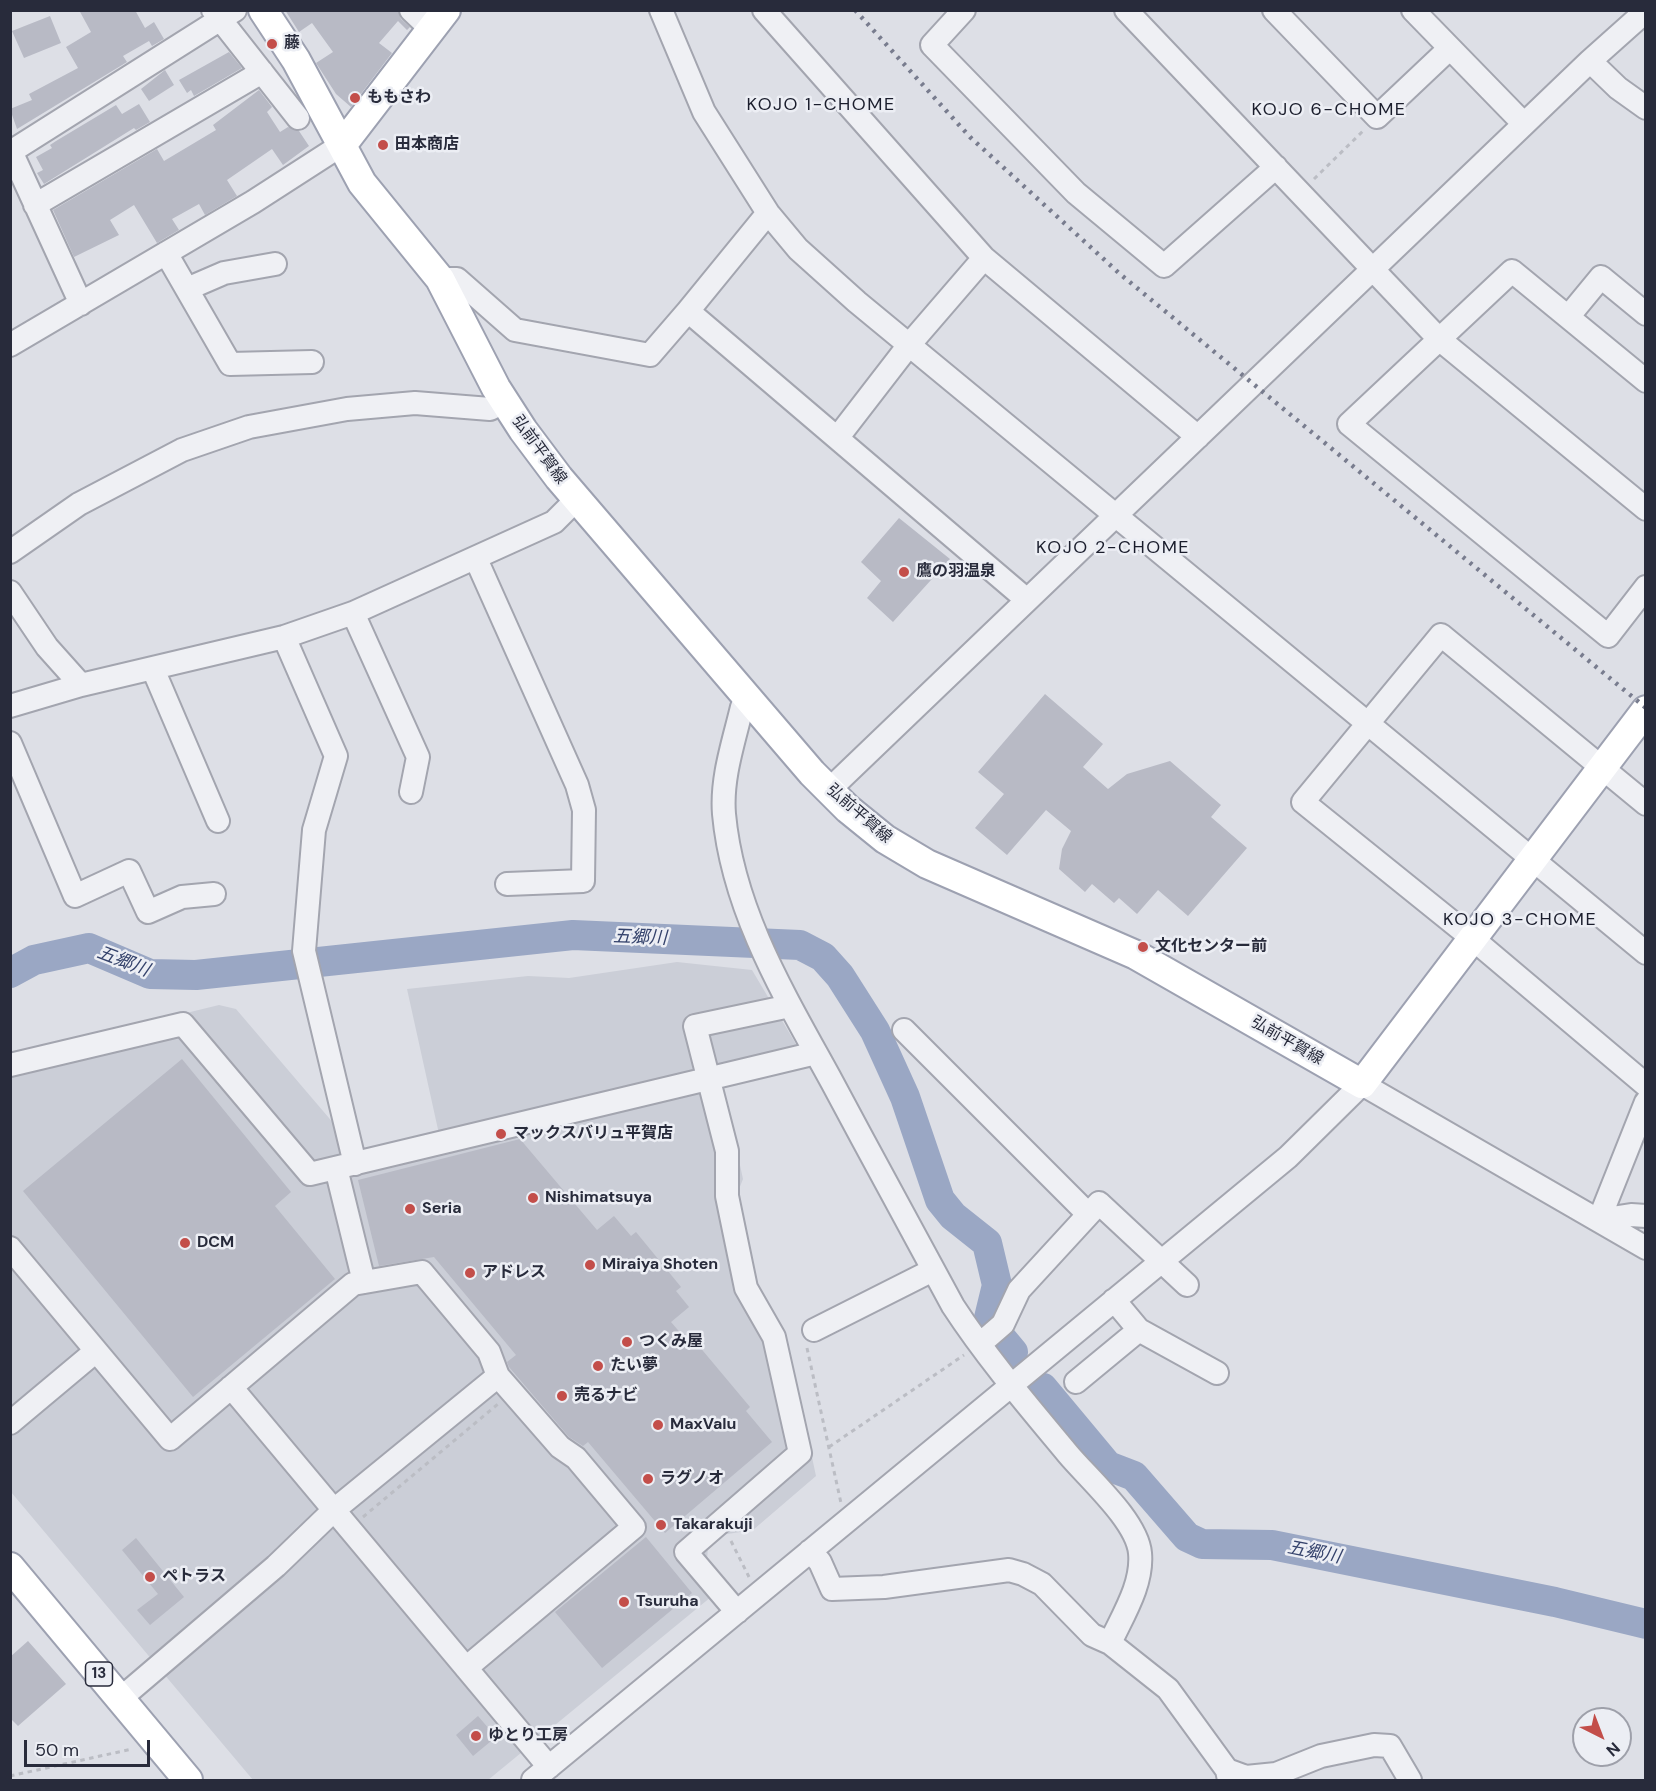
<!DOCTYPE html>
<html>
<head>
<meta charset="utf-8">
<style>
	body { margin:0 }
	#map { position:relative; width:1656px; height:1791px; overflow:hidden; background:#dddfe6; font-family:"DM Sans",sans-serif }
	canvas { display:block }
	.frame { position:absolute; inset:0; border:12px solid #282b3b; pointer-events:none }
	.north { position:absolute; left:1572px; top:1707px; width:60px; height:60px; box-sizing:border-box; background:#eceef4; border:2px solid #9ea0aa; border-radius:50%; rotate:138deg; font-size:16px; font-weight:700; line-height:24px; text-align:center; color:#282b3b }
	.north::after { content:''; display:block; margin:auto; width:21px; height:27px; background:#c34e4a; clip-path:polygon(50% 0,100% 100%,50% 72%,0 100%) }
	.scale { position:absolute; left:24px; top:1740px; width:126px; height:27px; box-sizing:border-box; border:3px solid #282b3b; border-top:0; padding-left:8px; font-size:18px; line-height:21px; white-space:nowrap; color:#282b3b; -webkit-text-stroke:4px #eceef4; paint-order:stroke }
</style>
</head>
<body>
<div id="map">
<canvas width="1656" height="1791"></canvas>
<div class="frame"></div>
<div class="north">N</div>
<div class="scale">50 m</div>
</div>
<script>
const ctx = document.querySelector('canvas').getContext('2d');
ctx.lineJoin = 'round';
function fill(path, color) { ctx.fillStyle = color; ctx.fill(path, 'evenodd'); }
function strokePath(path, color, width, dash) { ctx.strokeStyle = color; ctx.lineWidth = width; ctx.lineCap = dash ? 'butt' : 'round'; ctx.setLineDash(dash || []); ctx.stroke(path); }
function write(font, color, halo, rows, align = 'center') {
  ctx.font = font + ' "DM Sans","Noto Sans JP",sans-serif'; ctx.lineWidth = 5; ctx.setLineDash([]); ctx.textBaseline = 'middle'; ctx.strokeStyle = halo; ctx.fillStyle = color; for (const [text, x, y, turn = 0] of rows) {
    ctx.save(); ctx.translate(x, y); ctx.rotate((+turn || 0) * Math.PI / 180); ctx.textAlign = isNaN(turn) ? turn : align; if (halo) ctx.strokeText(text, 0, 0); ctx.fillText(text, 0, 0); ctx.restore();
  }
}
fill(new Path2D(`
	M677,962L752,970L806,1061L722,1082L743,1179L737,1194L757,1282L786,1335L816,1476L753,1530L721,1535L708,1547L707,1560L728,1583L488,1780H253L11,1492V1056L219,1005L236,1009L358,1152L439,1134L407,989L528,976L569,978Z`), '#cbced7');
strokePath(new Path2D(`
	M10,973L34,960L89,948L150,974L196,975L573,935L800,945L823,957L840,976L875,1031L905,1097L940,1200L953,1216L987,1243L997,1285L988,1322L1013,1352
	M1043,1388L1108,1466L1134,1476L1187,1537L1202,1544L1272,1545L1555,1602L1646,1624`), '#9aa7c4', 30);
fill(new Path2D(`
	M79,10H135L145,28L154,22L164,39L152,46L149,41L123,56L127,62L17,129L10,109L32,100L29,94L78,68L66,47L91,32Z
	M285,10H398L401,19L410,27L407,30L398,21L379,43L392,53L351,107L336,94L316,63L333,52L312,23L299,32Z
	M50,16L61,43L24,58L12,31Z
	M229,52L242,68L194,96L191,90L187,93L179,80Z
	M165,70L174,85L149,101L141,89Z
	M259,90L272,107L267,112L280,132L288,127L299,131L309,146L283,165L272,149L227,180L237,196L205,215L199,204L172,219L179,230L157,243L134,205L110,220L119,235L74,257L53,210L157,149L164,161L216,130L213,125Z
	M139,104L150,122L136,130L134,128L44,184L37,173L43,170L36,157L52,148L50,145L56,141L116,105L122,114Z
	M899,518L950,559L893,622L867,598L881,581L861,562Z
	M1045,694L1103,744L1083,767L1108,789L1127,774L1170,761L1221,805L1211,817L1247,848L1188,916L1158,890L1137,914L1119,898L1114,903L1092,884L1085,892L1059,869L1062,849L1071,831L1046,810L1007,855L975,828L1004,794L978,772Z
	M182,1059L291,1192L275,1206L335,1279L193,1397L23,1191Z
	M520,1139L597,1230L614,1216L631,1236L636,1232L681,1287L676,1291L689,1307L671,1322L689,1343L693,1339L750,1407L746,1411L772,1442L665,1533L588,1442L583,1446L569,1437L509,1367L507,1362L516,1355L434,1257L379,1266L358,1180Z
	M646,1537L692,1593L602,1668L555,1612Z
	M136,1538L184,1597L150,1625L137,1610L158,1594L122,1550Z
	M28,1641L66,1684L18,1726L10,1718V1657Z
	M478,1716L496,1737L473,1756L456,1735Z`), '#b8bac5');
const minor = new Path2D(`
	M213,10L298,118
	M411,10L432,30
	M661,10L704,112L768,213L798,249L857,302L1646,953
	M764,10L984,258L1198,437
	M964,10L932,45L1076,193L1164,266L1276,167
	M1126,10L1439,339L1646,509
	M1274,10L1377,117L1449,49
	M1413,10L1524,124
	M1590,61L1618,88L1646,108
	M10,149L81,304
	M12,151L235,10
	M35,205L262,72
	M768,213L688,311L1027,600
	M166,253L230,364L312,362
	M440,279H457L515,330L650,355L688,311
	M187,289L224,273L275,264
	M1568,317L1601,277L1646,314
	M10,345L253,202L343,144
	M1646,381L1512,271L1349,424L1608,636L1646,587
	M838,437L909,345L984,258
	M10,552L79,504L182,450L249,427L347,409L415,403L490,409L504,402
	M476,559L577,785L584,810L583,881L507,884
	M10,592L47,647L81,685
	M353,613L418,757L411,792
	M284,637L336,756L314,830L304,951L355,1164
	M153,669L218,821
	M749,699L742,707C734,741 721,778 724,814C733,912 786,998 832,1082C872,1157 913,1232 953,1306C987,1358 1029,1407 1068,1454C1089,1479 1137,1521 1140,1553C1143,1584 1123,1615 1110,1643
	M10,706L81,685L284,637L353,613L554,522L577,499
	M10,743L75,896L129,871L148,912L182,897L214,894
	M829,790L1590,61L1646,11
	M1646,804L1441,635L1303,802L1473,939L1646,1085
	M904,1030L1088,1214
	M10,1065L183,1024L310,1174L816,1053
	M336,1168L364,1282
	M1599,1220L1646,1102
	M1599,1220L1631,1215L1646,1216
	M10,1248L170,1439L353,1284L422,1272L489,1352L498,1376L560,1447L576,1458L634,1527L466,1668
	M1114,1300L1139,1330L1217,1373
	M814,1330L933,1270
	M980,1344L1003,1324L1019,1290L1099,1203L1187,1285
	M1076,1382L1139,1330
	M231,1387L549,1767
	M10,1423L96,1351
	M810,1551L820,1562L832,1589L884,1587L1009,1570L1023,1574L1042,1584L1092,1635L1110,1643L1168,1689L1227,1770L1229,1780
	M737,1612L686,1552L800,1453L774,1337L746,1288L727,1196V1151L695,1026L790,1006
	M120,1699L276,1566L334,1510L498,1376
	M1227,1770L1246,1777L1276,1774L1321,1756L1374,1745L1390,1746L1410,1780
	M533,1780L1288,1157L1362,1084L1646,1248`);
const major = new Path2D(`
	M263,10L296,60L362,183L440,279L496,388L523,430L559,478L812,773L848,809L885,839L927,864L1136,955L1362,1084L1646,710
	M343,144L446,10
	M10,1567L188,1780`);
strokePath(minor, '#a3a5af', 26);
strokePath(major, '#9da1b1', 32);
strokePath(new Path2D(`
	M1314,179L1363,131
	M807,1348L841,1503
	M829,1447L964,1355
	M363,1517L498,1404
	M731,1541L749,1577
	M10,1776L132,1749`), '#bbbdc4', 3, [4.5, 4.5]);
strokePath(minor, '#eff0f4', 22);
strokePath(major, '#fff', 28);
strokePath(new Path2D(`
	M855,10L970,137L1120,274L1646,708`), '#787c8e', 4.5, [3, 6]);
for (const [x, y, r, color] of [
	[272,44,6,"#c34e4a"],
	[355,98,6,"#c34e4a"],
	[383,145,6,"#c34e4a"],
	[904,572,6,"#c34e4a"],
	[1143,947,6,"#c34e4a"],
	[501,1134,6,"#c34e4a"],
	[533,1198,6,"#c34e4a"],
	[410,1209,6,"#c34e4a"],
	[185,1243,6,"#c34e4a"],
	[590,1265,6,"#c34e4a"],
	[470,1273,6,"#c34e4a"],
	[627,1342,6,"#c34e4a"],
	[598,1366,6,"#c34e4a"],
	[562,1396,6,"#c34e4a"],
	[658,1425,6,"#c34e4a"],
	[648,1479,6,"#c34e4a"],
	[661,1525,6,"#c34e4a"],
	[150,1577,6,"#c34e4a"],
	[624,1602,6,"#c34e4a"],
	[476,1736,6,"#c34e4a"]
]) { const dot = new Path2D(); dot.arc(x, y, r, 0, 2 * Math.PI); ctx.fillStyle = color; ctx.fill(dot); strokePath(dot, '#eceef4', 2); }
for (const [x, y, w] of [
	[99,1674,27]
]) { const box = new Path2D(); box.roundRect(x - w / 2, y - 12, w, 24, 4.5); ctx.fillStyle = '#eceef4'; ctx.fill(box); strokePath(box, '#282b3b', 1.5); }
write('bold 15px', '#282b3b', null, [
	["13",99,1674]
]);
write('bold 16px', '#282b3b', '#eceef4', [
	["藤",284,44],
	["ももさわ",367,98],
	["田本商店",395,145],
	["鷹の羽温泉",916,572],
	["文化センター前",1155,947],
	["マックスバリュ平賀店",513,1134],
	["Nishimatsuya",545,1198],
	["Seria",422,1209],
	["DCM",197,1243],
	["Miraiya Shoten",602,1265],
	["アドレス",482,1273],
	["つくみ屋",639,1342],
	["たい夢",610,1366],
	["売るナビ",574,1396],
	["MaxValu",670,1425],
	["ラグノオ",660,1479],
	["Takarakuji",673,1525],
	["ペトラス",162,1577],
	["Tsuruha",636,1602],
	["ゆとり工房",488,1736]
], 'left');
write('16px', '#282b3b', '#eceef4', [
	["弘前平賀線",539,450,54],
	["弘前平賀線",859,814,41],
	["弘前平賀線",1287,1041,30]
]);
ctx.letterSpacing = '1.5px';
write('18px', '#1a1d2c', '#eceef4', [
	["KOJO 1-CHOME",821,105],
	["KOJO 6-CHOME",1329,110],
	["KOJO 2-CHOME",1113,548],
	["KOJO 3-CHOME",1520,920]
]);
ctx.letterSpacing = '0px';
write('italic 18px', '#35436c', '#eceef4', [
	["五郷川",640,938,2],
	["五郷川",123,962,21],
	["五郷川",1314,1553,11]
]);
</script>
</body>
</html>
